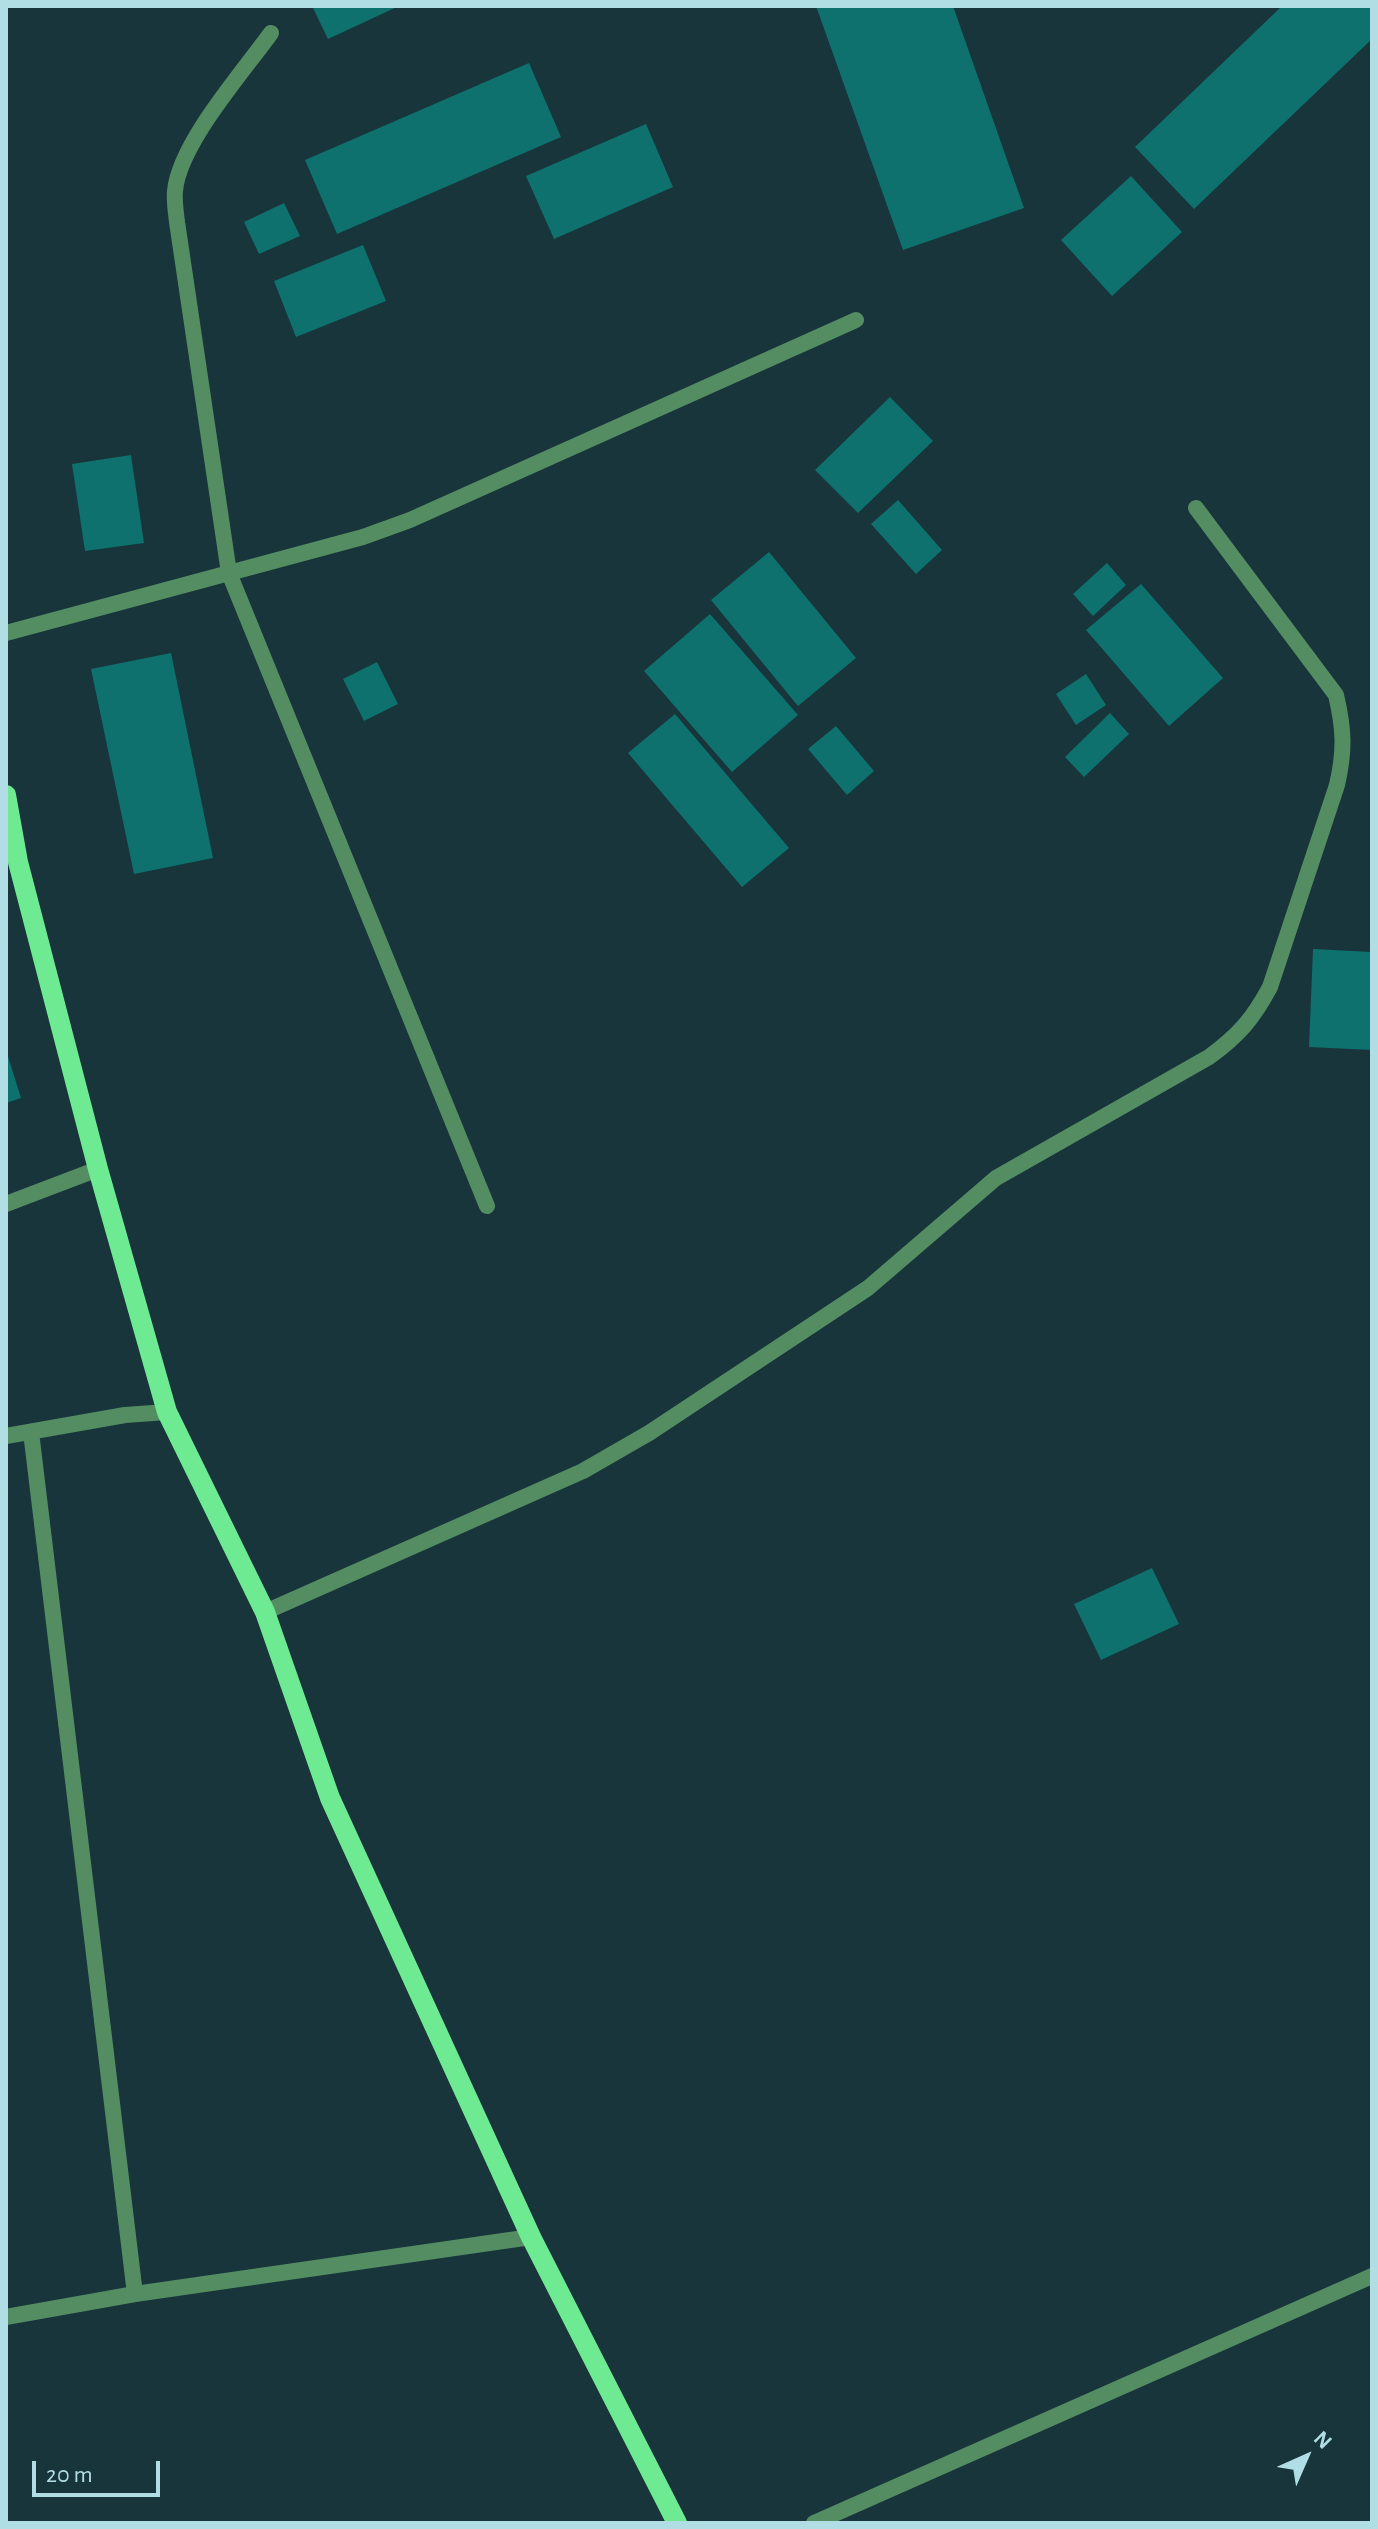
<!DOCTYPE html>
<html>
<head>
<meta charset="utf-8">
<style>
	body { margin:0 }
	#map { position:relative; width:1378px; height:2529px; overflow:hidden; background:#17353b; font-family:"Alegreya Sans",sans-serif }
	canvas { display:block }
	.frame { position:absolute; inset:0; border:8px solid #b1dde5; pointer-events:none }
	.north { position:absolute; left:1266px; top:2417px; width:80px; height:80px; -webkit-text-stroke:6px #17353b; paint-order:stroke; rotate:45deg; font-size:22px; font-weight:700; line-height:32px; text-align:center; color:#b1dde5 }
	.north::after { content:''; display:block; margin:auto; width:28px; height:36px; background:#b1dde5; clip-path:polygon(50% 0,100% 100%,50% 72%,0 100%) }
	.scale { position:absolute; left:32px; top:2461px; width:128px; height:36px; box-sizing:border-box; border:4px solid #b1dde5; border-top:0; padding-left:10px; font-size:24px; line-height:28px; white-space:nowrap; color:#b1dde5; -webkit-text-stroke:6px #17353b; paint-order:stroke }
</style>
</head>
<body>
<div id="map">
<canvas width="1378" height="2529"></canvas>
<div class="frame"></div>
<div class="north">N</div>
<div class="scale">20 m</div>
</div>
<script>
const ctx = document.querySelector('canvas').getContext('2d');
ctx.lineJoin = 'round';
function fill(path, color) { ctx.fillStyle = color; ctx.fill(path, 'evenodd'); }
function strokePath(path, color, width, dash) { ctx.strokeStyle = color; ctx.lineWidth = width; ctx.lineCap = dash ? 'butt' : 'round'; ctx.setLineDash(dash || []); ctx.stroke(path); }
fill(new Path2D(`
	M312,6H399L328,39Z
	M816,6H953L1024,208L903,250Z
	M1282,6H1372V39L1194,209L1135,147Z
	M529,63L561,137L337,234L305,160Z
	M646,124L673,187L554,239L526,176Z
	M1131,176L1182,232L1112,296L1061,240Z
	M284,203L300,236L259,254L244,222Z
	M363,245L386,301L296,337L274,281Z
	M890,397L933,441L858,513L815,470Z
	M131,455L144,543L85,551L72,464Z
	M898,500L942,550L916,574L871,524Z
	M769,552L856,658L798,706L711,600Z
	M1107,563L1126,585L1093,616L1073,594Z
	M1141,584L1223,678L1169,726L1086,630Z
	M710,614L798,715L732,772L644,671Z
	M171,653L213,858L134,874L91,669Z
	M377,662L398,704L364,721L343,679Z
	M1086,674L1106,705L1076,725L1056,694Z
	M1110,713L1129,734L1084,777L1065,757Z
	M675,714L789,848L742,887L628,753Z
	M836,726L874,771L847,795L808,749Z
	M1313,949L1372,952V1050L1309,1047Z
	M6,1050L21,1098L6,1103Z
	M1152,1568L1179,1624L1101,1660L1074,1604Z`), '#0e716d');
strokePath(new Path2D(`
	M271,33C243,72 179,144 175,191C174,201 176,213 177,222L229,573L487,1206
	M6,633L363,537L410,520L856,320
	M265,1612L583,1471L649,1433L868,1288L996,1178L1209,1057C1238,1036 1253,1019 1270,987L1337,785C1345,750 1344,729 1336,695L1196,508
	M814,2523L1372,2276`), '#558d63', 16);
strokePath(new Path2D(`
	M6,1204L98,1169
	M31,1432L135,2294
	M6,1436L125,1415L167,1412
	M6,2317L135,2294L531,2237`), '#558d63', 16);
strokePath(new Path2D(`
	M6,795L18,862L98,1169L167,1412L265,1612L330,1798L531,2237L677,2523`), '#6eeb92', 20);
</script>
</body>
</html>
